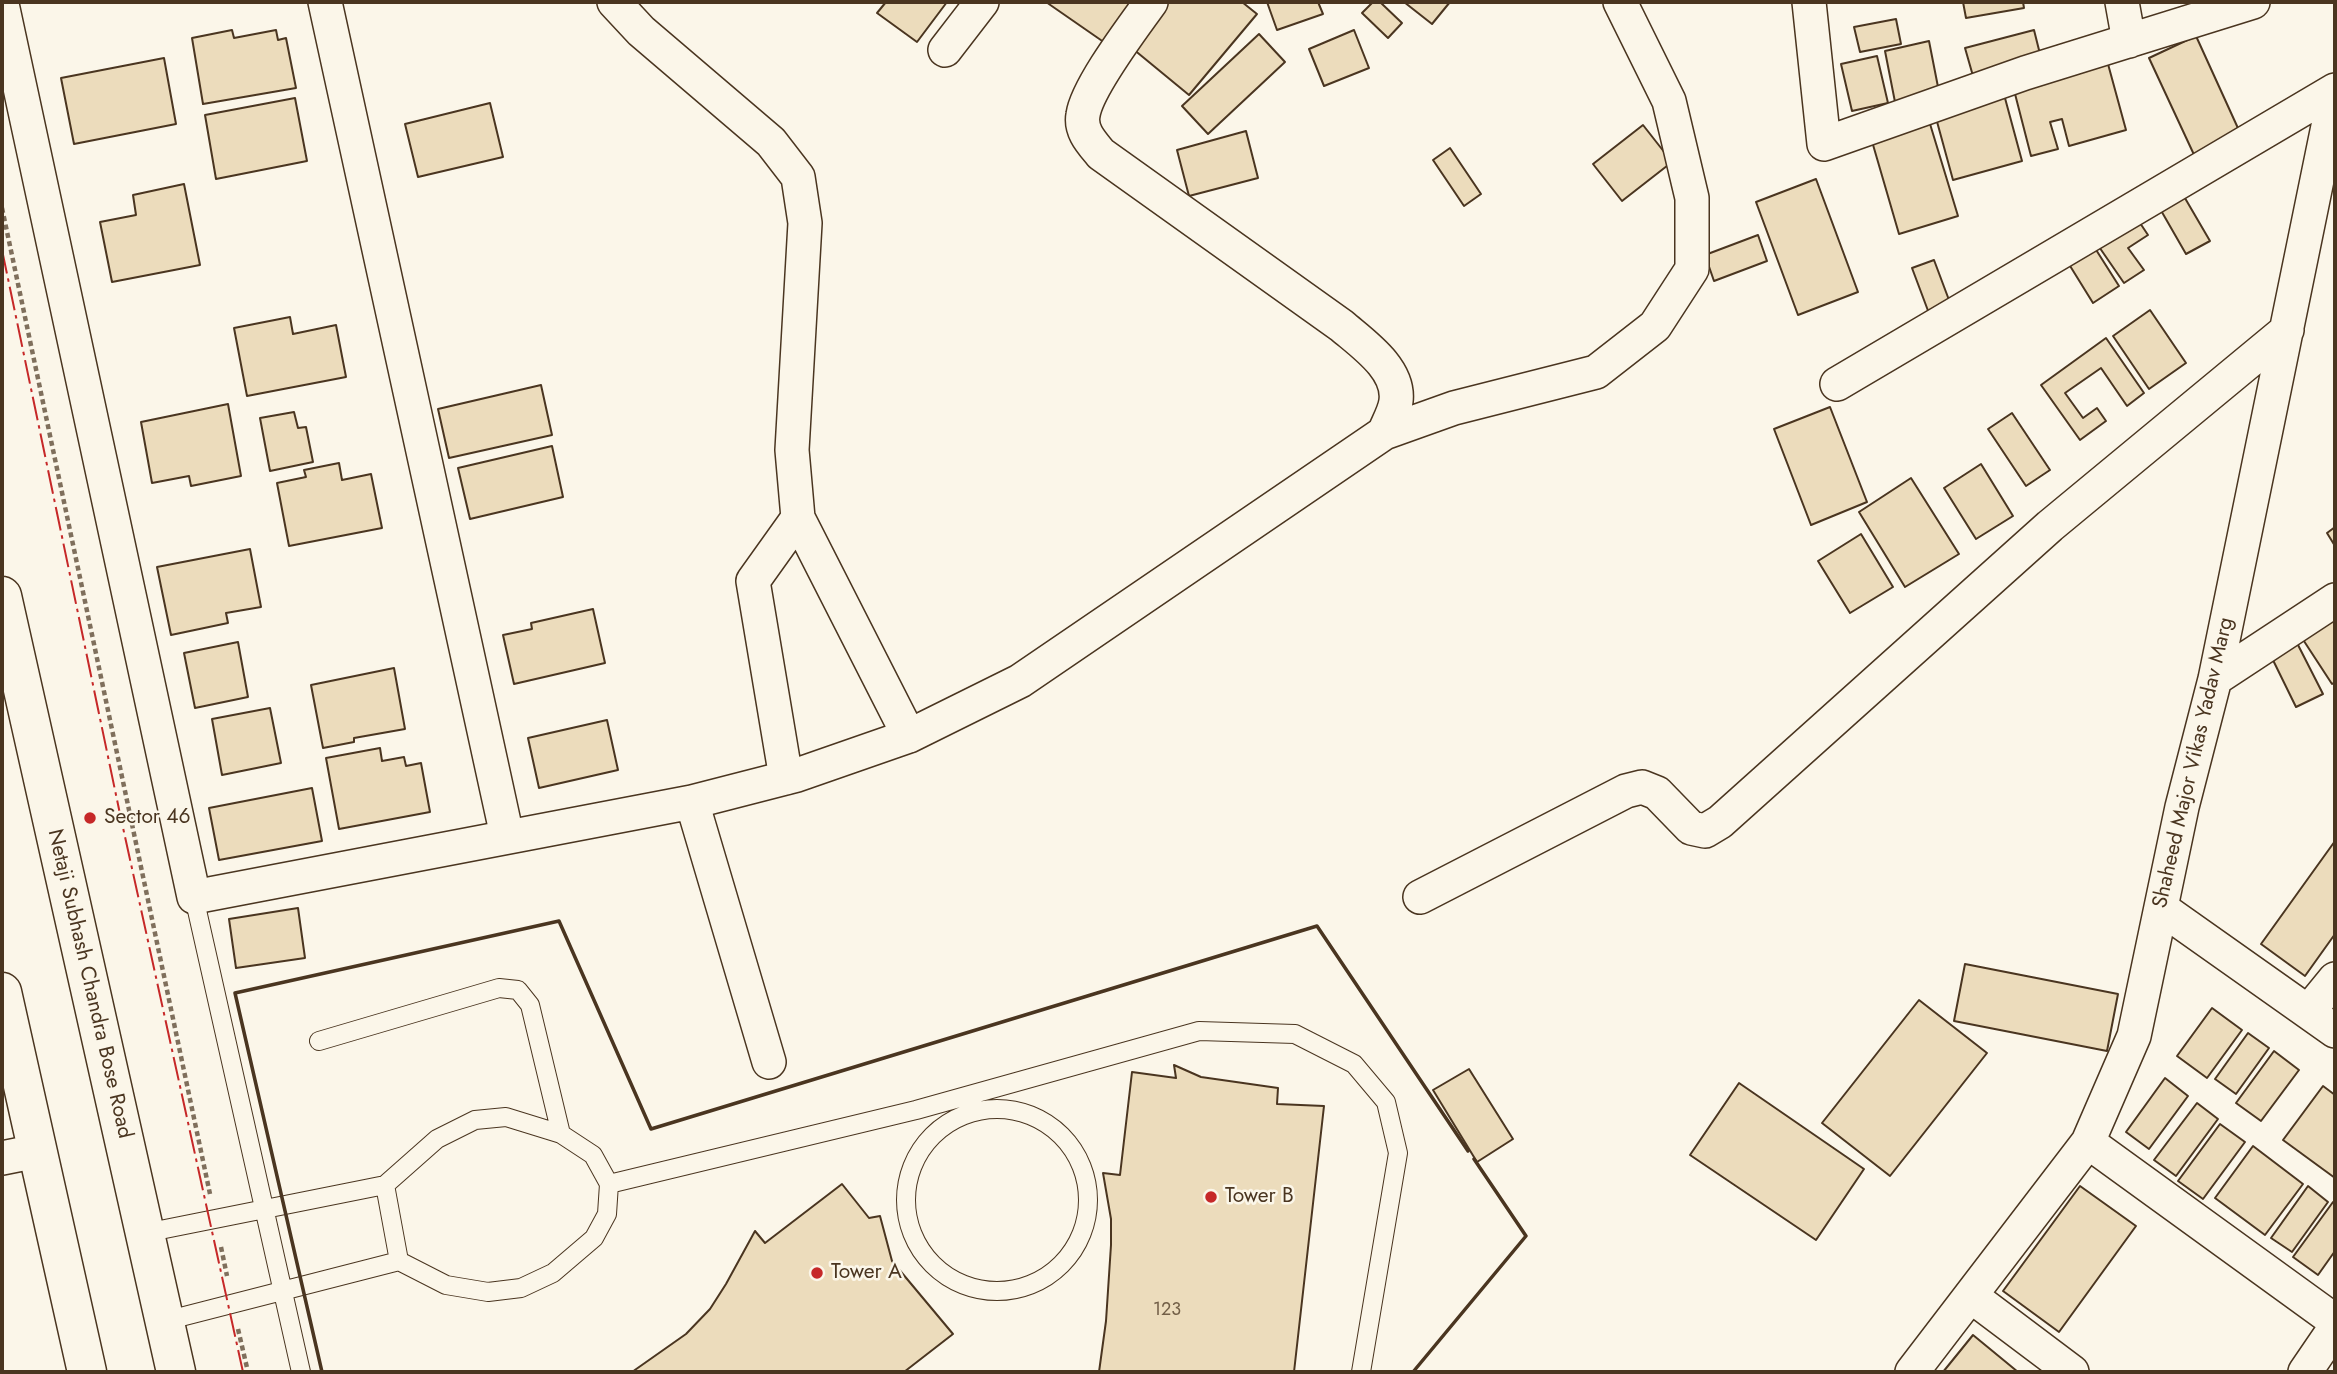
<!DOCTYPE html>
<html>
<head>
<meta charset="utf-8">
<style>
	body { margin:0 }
	#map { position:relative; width:2337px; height:1374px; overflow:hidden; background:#fbf6e9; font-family:Jost,sans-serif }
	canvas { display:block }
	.frame { position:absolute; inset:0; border:4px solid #4a3520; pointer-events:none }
</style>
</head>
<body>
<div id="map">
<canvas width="2337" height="1374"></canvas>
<div class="frame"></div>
</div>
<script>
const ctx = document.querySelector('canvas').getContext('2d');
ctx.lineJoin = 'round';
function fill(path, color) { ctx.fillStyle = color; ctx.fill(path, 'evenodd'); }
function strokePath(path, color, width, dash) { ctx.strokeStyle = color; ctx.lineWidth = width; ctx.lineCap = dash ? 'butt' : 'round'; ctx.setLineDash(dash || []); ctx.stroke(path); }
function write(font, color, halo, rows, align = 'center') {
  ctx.font = font + ' Jost,sans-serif'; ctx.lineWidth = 5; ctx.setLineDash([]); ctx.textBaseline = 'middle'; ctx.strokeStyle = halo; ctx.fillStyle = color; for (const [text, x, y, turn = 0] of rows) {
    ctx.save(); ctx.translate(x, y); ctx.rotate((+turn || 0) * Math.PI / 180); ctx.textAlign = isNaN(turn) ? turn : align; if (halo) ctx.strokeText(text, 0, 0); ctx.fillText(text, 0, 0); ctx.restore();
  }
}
const building = new Path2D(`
	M886,2H947L917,42L877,13Z
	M1046,2H1139L1108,45Z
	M1162,2H1242L1257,14L1189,95L1127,44Z
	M1267,2H1318L1323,14L1277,30Z
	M1373,2H1380L1402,23L1388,38L1362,13Z
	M1404,2H1450L1432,24Z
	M1963,2H2023L2024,8L1966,18Z
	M1896,19L1901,44L1860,52L1854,27Z
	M232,30L234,38L276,30L278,40L286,38L296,88L203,104L192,38Z
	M1354,30L1369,68L1324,86L1309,49Z
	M2034,30L2041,58L1973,76L1965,48Z
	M1259,34L1285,62L1208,134L1182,106Z
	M2196,36L2242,137L2196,159L2149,58Z
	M1929,41L1939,92L1895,102L1885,51Z
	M1877,56L1888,103L1852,111L1841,64Z
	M164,58L176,124L74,144L61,78Z
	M2108,64L2126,130L2069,146L2062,119L2050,122L2058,149L2031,156L2014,90Z
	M2002,87L2022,161L1953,180L1933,107Z
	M295,98L307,161L216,179L205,115Z
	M490,103L503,157L418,177L405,124Z
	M1927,114L1958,216L1899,234L1869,131Z
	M1643,125L1672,162L1622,201L1593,164Z
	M1246,131L1258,178L1189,196L1177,150Z
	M1450,148L1481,194L1464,206L1433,160Z
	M1816,179L1858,292L1798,315L1756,202Z
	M184,184L200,265L112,282L100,222L136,215L133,195Z
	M2182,193L2210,241L2186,254L2159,207Z
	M2134,214L2148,235L2128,248L2144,270L2124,283L2095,241Z
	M1758,235L1767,261L1714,281L1705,255Z
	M2093,245L2119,286L2093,303L2067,261Z
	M1934,260L1952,308L1930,316L1912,268Z
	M2150,310L2186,363L2149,389L2113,336Z
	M290,317L293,334L336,325L346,377L247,396L234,328Z
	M2106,338L2144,393L2127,406L2101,368L2065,393L2083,418L2097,408L2106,421L2080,440L2041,385Z
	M541,385L552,435L449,458L438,409Z
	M228,404L241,476L191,486L189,476L152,483L141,422Z
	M1830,407L1867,502L1811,525L1774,429Z
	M294,412L298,428L306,427L313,462L270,471L260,418Z
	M2012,413L2050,470L2026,486L1988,429Z
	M552,446L563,497L470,519L458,468Z
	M339,463L342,480L371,474L382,528L289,546L277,483L306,477L304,470Z
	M1981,464L2013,516L1976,539L1944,488Z
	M1911,478L1959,554L1905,587L1859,512Z
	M2335,527V546L2327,533Z
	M1861,534L1893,587L1850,613L1818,561Z
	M250,549L261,607L226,613L228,623L171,635L157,567Z
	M593,609L605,663L514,684L503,635L532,629L531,623Z
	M2335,613V682L2332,684L2300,635Z
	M2296,641L2323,694L2296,707L2270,654Z
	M238,642L248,697L195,708L184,653Z
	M394,668L405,729L354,738V742L323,748L311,685Z
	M270,708L281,763L222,775L212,719Z
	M607,720L618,770L539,788L528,738Z
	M380,748L382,761L404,757L406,766L421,763L430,812L339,829L326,758Z
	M312,788L322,841L219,860L209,808Z
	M2335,841V934L2305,976L2261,944Z
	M298,908L305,958L236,968L229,919Z
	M1965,964L2118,994L2107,1051L1954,1021Z
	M1919,1000L1987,1053L1890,1176L1822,1123Z
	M2212,1008L2242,1030L2207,1078L2177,1056Z
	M2248,1033L2269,1048L2236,1094L2215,1079Z
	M2274,1051L2299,1070L2261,1121L2236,1103Z
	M1174,1065L1201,1077L1278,1088L1277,1104L1324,1106L1294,1372H1099L1106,1321L1111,1245V1219L1103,1173L1120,1175L1132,1072L1176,1078Z
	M1469,1069L1513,1139L1477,1162L1433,1090Z
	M2165,1078L2188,1096L2149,1149L2126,1132Z
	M1739,1083L1864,1169L1816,1240L1690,1155Z
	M2323,1086L2335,1095V1178L2283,1140Z
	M2197,1103L2218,1119L2176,1176L2154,1160Z
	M2220,1124L2245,1142L2203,1199L2178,1181Z
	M2253,1146L2303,1184L2265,1235L2215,1198Z
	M842,1184L869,1218L880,1216L892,1261L953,1334L904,1372H632L686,1334L710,1309L726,1284L755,1231L765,1243Z
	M2080,1186L2136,1226L2059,1332L2003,1291Z
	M2308,1186L2328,1202L2292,1252L2271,1238Z
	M2333,1202L2335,1204V1251L2318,1275L2293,1257Z
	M1973,1335L2018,1372H1943Z`);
fill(building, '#ecdcbc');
strokePath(building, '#4a3520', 2);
const lane = new Path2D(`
	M194,897L301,1372
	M319,1041L499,988L518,990L530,1005L561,1134
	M906 1200a91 91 0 1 1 182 0a91 91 0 1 1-182 0Z
	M609,1184L916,1110L1199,1031L1295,1034L1354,1064L1386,1102L1398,1153L1361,1372
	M145,1233L385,1185L437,1139L475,1120L506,1117L561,1134L593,1155L609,1184L607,1214L594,1238L553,1273L521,1288L488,1292L446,1285L399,1261L385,1185
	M165,1321L399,1261`);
const street = new Path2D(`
	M325,2L507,836
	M614,2L641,31L771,142L798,177L805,223L792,450L798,518L909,736
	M1151,2C1134,26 1087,87 1083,115C1080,131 1092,143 1101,154L1342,326C1363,344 1400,369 1396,401C1395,411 1388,423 1384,433
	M1809,2L1824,144L2025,73L2253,2
	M2122,2L2129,41
	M2,4L194,897L692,802L769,1062
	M945,50L982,2
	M1837,384L2335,90
	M2215,679L2335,600
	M786,778L753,581L798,518
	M692,802L797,775L909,736L1020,681L1384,433L1454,408L1596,372L1655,326L1692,269V198L1669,101L1620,2
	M1420,897L1626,791L1642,787L1657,793L1691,828L1705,831L1720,822L2050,526L2287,330
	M2161,908L2335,1031
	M2308,1012L2335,979
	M2088,1142L2335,1321
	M2,1158L37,1151
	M1971,1296L2072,1372
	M1912,1372L2088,1142L2134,1036L2182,807L2215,679L2335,92
	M2305,1372L2335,1328`);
const secondary = new Path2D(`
	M2,596L176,1372
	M2,992L87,1372`);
strokePath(lane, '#4a3520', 20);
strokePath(street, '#4a3520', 36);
strokePath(secondary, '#4a3520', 41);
strokePath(new Path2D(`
	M2,208L210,1194
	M221,1247L227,1276
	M238,1329L248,1372`), '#7f6f5c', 4.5, [5, 3.5]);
strokePath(lane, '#fbf6e9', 18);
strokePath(street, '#fbf6e9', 33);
strokePath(secondary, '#fbf6e9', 38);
strokePath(new Path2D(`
	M322,1372L235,993L559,921L651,1129L1317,926L1468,1151
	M1413,1372L1526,1236L1474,1159`), '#4a3520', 3.5);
strokePath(new Path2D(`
	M2,250L120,814L243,1372`), '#c62828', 2, [24, 5, 3.5, 5]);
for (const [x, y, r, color] of [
	[90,818,7,"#c62828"],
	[1211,1197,7,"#c62828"],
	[817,1273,7,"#c62828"]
]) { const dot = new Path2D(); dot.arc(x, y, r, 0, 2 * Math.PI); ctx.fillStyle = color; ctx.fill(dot); strokePath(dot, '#fbf6e9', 2.5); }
write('18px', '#725f47', null, [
	["123",1167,1311]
]);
write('21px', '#4a3520', '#fbf6e9', [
	["Shaheed Major Vikas Yadav Marg",2194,763,-77],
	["Netaji Subhash Chandra Bose Road",89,984,77]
]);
write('21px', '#4a3520', '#fbf6e9', [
	["Sector 46",104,818],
	["Tower B",1225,1197],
	["Tower A",831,1273]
], 'left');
</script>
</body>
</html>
